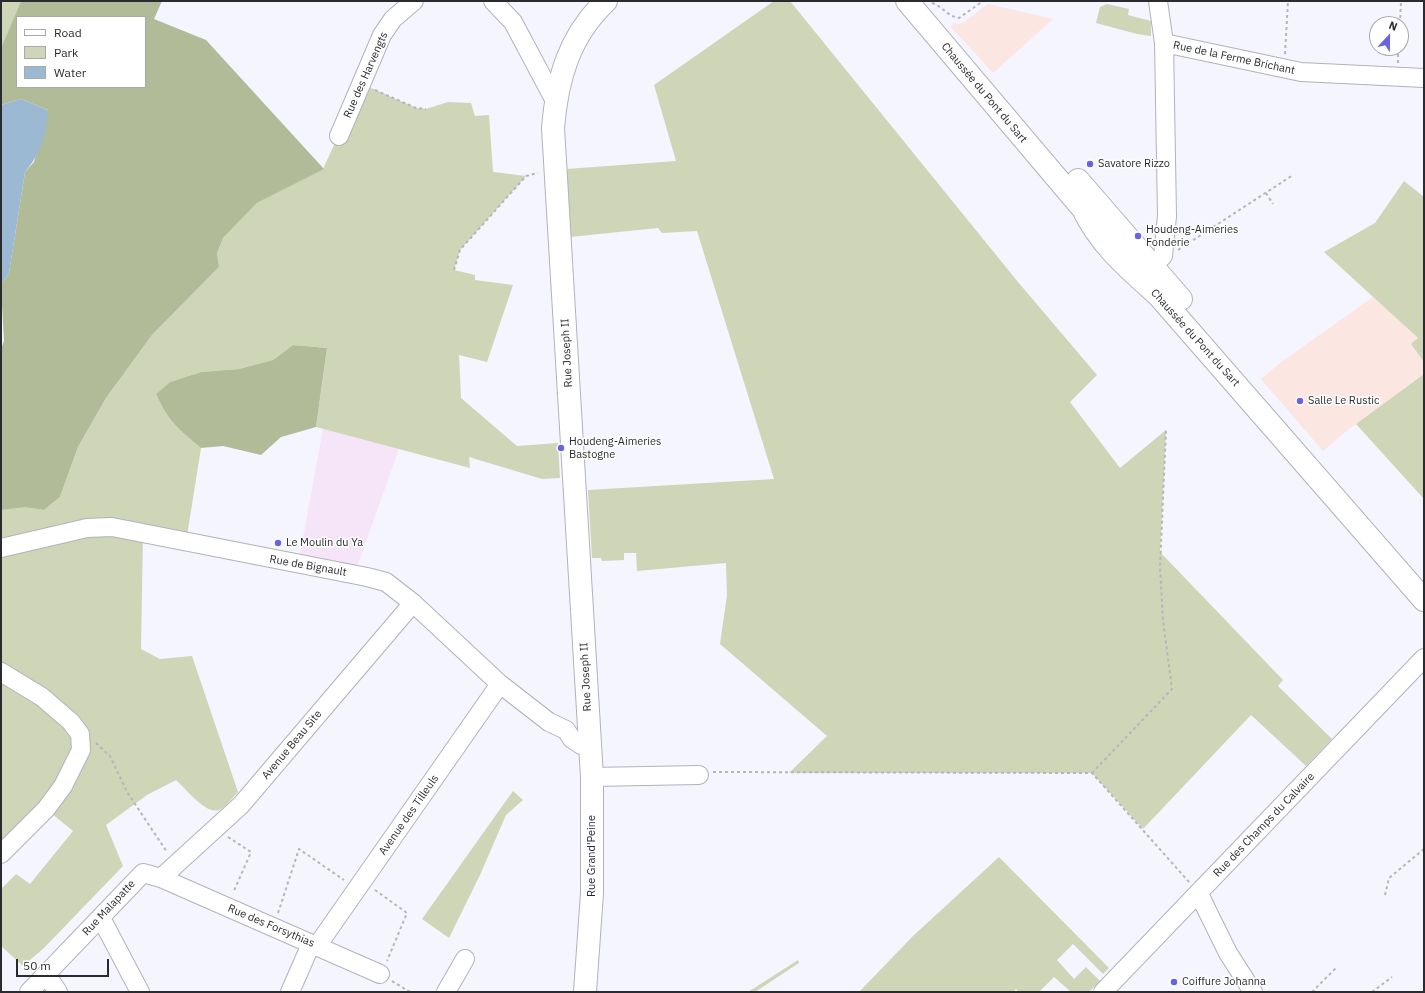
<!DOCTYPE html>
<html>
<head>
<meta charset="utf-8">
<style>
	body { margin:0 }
	#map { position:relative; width:1425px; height:993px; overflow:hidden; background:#f4f5ff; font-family:"IBM Plex Sans",sans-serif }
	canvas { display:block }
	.frame { position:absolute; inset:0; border:2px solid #2a2b2e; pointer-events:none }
	.legend { position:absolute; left:16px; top:16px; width:130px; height:72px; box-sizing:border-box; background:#fff; border:1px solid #aaaaab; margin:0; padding:5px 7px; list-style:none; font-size:12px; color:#2a2b2e }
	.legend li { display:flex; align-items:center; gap:8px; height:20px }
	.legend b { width:20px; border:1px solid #aaaaab }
	.north { position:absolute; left:1369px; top:16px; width:40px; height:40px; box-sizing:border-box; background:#fff; border:1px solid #aaaaab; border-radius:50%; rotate:22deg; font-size:11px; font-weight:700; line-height:16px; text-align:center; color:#2a2b2e }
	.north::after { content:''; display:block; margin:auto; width:14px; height:18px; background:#6965de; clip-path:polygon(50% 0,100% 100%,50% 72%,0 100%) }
	.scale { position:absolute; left:16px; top:959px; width:93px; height:18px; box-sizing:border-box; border:2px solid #2a2b2e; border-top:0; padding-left:5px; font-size:12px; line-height:14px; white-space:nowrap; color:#2a2b2e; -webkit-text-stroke:3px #fff; paint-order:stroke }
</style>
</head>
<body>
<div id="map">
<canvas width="1425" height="993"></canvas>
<div class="frame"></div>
<ul class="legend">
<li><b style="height:5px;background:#fff"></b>Road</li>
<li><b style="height:11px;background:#ced6b7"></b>Park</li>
<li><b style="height:11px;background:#9cb9d4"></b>Water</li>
</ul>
<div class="north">N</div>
<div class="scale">50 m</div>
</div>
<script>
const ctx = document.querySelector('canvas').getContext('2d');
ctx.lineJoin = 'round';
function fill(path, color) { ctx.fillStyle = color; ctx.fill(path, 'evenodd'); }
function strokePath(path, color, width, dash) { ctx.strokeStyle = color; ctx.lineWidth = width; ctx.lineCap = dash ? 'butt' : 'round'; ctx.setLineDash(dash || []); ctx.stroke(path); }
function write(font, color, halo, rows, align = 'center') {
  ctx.font = font + ' "IBM Plex Sans",sans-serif'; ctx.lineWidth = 3; ctx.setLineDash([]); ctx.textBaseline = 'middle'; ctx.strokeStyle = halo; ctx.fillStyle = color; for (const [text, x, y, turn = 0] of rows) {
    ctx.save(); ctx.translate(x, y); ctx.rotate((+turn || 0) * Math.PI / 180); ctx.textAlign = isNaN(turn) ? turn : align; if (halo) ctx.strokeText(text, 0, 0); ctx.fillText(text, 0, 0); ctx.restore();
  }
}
fill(new Path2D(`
	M988,4L1053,19L993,73L951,27L954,23L959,24L964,22Z
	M1373,297L1419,339L1411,344L1424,362V374L1345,432L1323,451L1261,379L1280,363Z`), '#fbe6e2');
fill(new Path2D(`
	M323,429L399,449L354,575L298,565Z`), '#f6e5f8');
fill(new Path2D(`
	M1,1H21L1,48Z
	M774,1H790L1018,282L1097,375L1070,402L1120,468L1166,430L1160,552L1283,680L1278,686L1332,739L1306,766L1251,715L1143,829L1092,773H789L827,736L720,644L727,595L726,563L637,571L636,553H624V560L602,561L601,558H592L588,490L774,479L697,231L662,233L658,228L570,237L566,169L676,161L654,85Z
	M1107,4L1129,9L1128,15L1151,21V36L1137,34L1096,23L1100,7Z
	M362,84L416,108L426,109L448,102L471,103L475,116L489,115L493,172L526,176L460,250L454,270L475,275V280L513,285L487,362L459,355L461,398L517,446L558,443L560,478L542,479L469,457L470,468L316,427L327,348L293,345L273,360L239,369L201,372L170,382L156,394C168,421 178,429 201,448L186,542L143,533L141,649L160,659L192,656L238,792C233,797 226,807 219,810C206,815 185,788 176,780L147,795L106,825L123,866L44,948L23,966L1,946V889L16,874L30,884L73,831L46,809L1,854V510L25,506L44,510L60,497L78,447L106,398L152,335L219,267L217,253L223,238L257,203L323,169Z
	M1404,181L1424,197V362L1411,344L1418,338L1324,252L1375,223Z
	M1424,374V499L1356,424Z
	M513,791L523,800L506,815L480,875L449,938L422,919Z
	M999,857L1109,968L1103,974L1073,944L1057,960L1074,979L1086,967L1100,981L1089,992H1071L1054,977L1039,992H1019L1016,989L1013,992H859L913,936Z
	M798,960L799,963L755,992H748Z`), '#ced6b7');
fill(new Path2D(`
	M21,1H162L154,19L206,40L324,169L257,203L223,238L217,253L219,267L152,335L106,398L78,447L60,497L44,510L25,507L1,510V349L4,341L1,285L9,273L25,172L34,162L48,110L21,99L1,105V48ZM17,17H145V87H17Z
	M293,345L327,348L316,427L281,437L261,455L223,446L201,448C178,429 168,421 156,394L170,382L201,372L239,369L273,360Z`), '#b1bb97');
fill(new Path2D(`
	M21,99L48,110C47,133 40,155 25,172L9,273L1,285V105Z`), '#9cb9d4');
const minor = new Path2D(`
	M493,1L513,22L555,101
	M1164,43L1301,72L1424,78
	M339,136L382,35L393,19L414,1
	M1143,275L1163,256L1167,216L1164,43L1158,1
	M1,548L87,528L112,527L367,577L386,582L413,603L500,684L549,722L566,730L572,739L581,745L590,747
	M1,672L42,697L71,722L80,734L81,750L63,786L46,809L1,854
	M592,777L699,775
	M161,878L241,805L413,603
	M1199,894L1228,953L1253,992
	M101,918L140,992
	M317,946L500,684
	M46,974L58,992
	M29,992L143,873L161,878L380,974
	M290,992L311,944
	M446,992L465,959
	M1103,992L1424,658`);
const major = new Path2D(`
	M907,1L1083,209C1101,246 1128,268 1158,295L1424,600
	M1078,180L1181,299
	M585,992L592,893V777L553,128C557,79 569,36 606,1`);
strokePath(minor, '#b1b2bb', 20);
strokePath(major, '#b1b2bb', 24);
strokePath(new Path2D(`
	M932,3C942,6 947,16 959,18L983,1
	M1400,24L1401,1
	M1285,54L1288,1
	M1398,63V48
	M375,90L416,108L426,109
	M1266,193L1273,204
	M1178,250L1293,175
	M454,270L460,250L526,176L538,173
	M96,743L110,756L127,792L167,852
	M713,772L1092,773L1189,882
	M1092,773L1172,689L1163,620L1160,567L1166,430
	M228,837L251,852L233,893
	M375,890L407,913L387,961
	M1385,895L1389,878L1424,849
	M278,913L299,849L344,880
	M392,981L410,992
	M1312,992L1336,968
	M1372,992L1392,977`), '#b4b5bd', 2, [3, 3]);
strokePath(minor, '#fff', 18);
strokePath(major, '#fff', 22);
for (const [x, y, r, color] of [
	[1090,164,4,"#6965de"],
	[1138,236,4,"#6965de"],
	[1300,401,4,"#6965de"],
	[561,448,4,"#6965de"],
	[278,543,4,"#6965de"],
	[1174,982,4,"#6965de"]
]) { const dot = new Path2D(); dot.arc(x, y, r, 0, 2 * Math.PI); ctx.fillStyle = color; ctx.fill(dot); strokePath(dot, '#fff', 1.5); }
write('11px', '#2a2b2e', '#fff', [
	["Rue de la Ferme Brichant",1234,58,12],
	["Rue des Harvengts",366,75,-66],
	["Chaussée du Pont du Sart",984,93,50],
	["Chaussée du Pont du Sart",1195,338,48],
	["Rue Joseph II",567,353,-93],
	["Rue de Bignault",308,566,10],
	["Rue Joseph II",586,677,-93],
	["Avenue Beau Site",292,745,-50],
	["Avenue des Tilleuls",409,815,-55],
	["Rue des Champs du Calvaire",1264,825,-46],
	["Rue Grand'Peine",592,856,-90],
	["Rue Malapatte",109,908,-47],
	["Rue des Forsythias",271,926,23]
]);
write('11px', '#2a2b2e', '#fff', [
	["Savatore Rizzo",1098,164],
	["Houdeng-Aimeries",1146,230],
	["Fonderie",1146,243],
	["Salle Le Rustic",1308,401],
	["Houdeng-Aimeries",569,442],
	["Bastogne",569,455],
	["Le Moulin du Ya",286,543],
	["Coiffure Johanna",1182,982]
], 'left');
</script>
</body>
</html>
